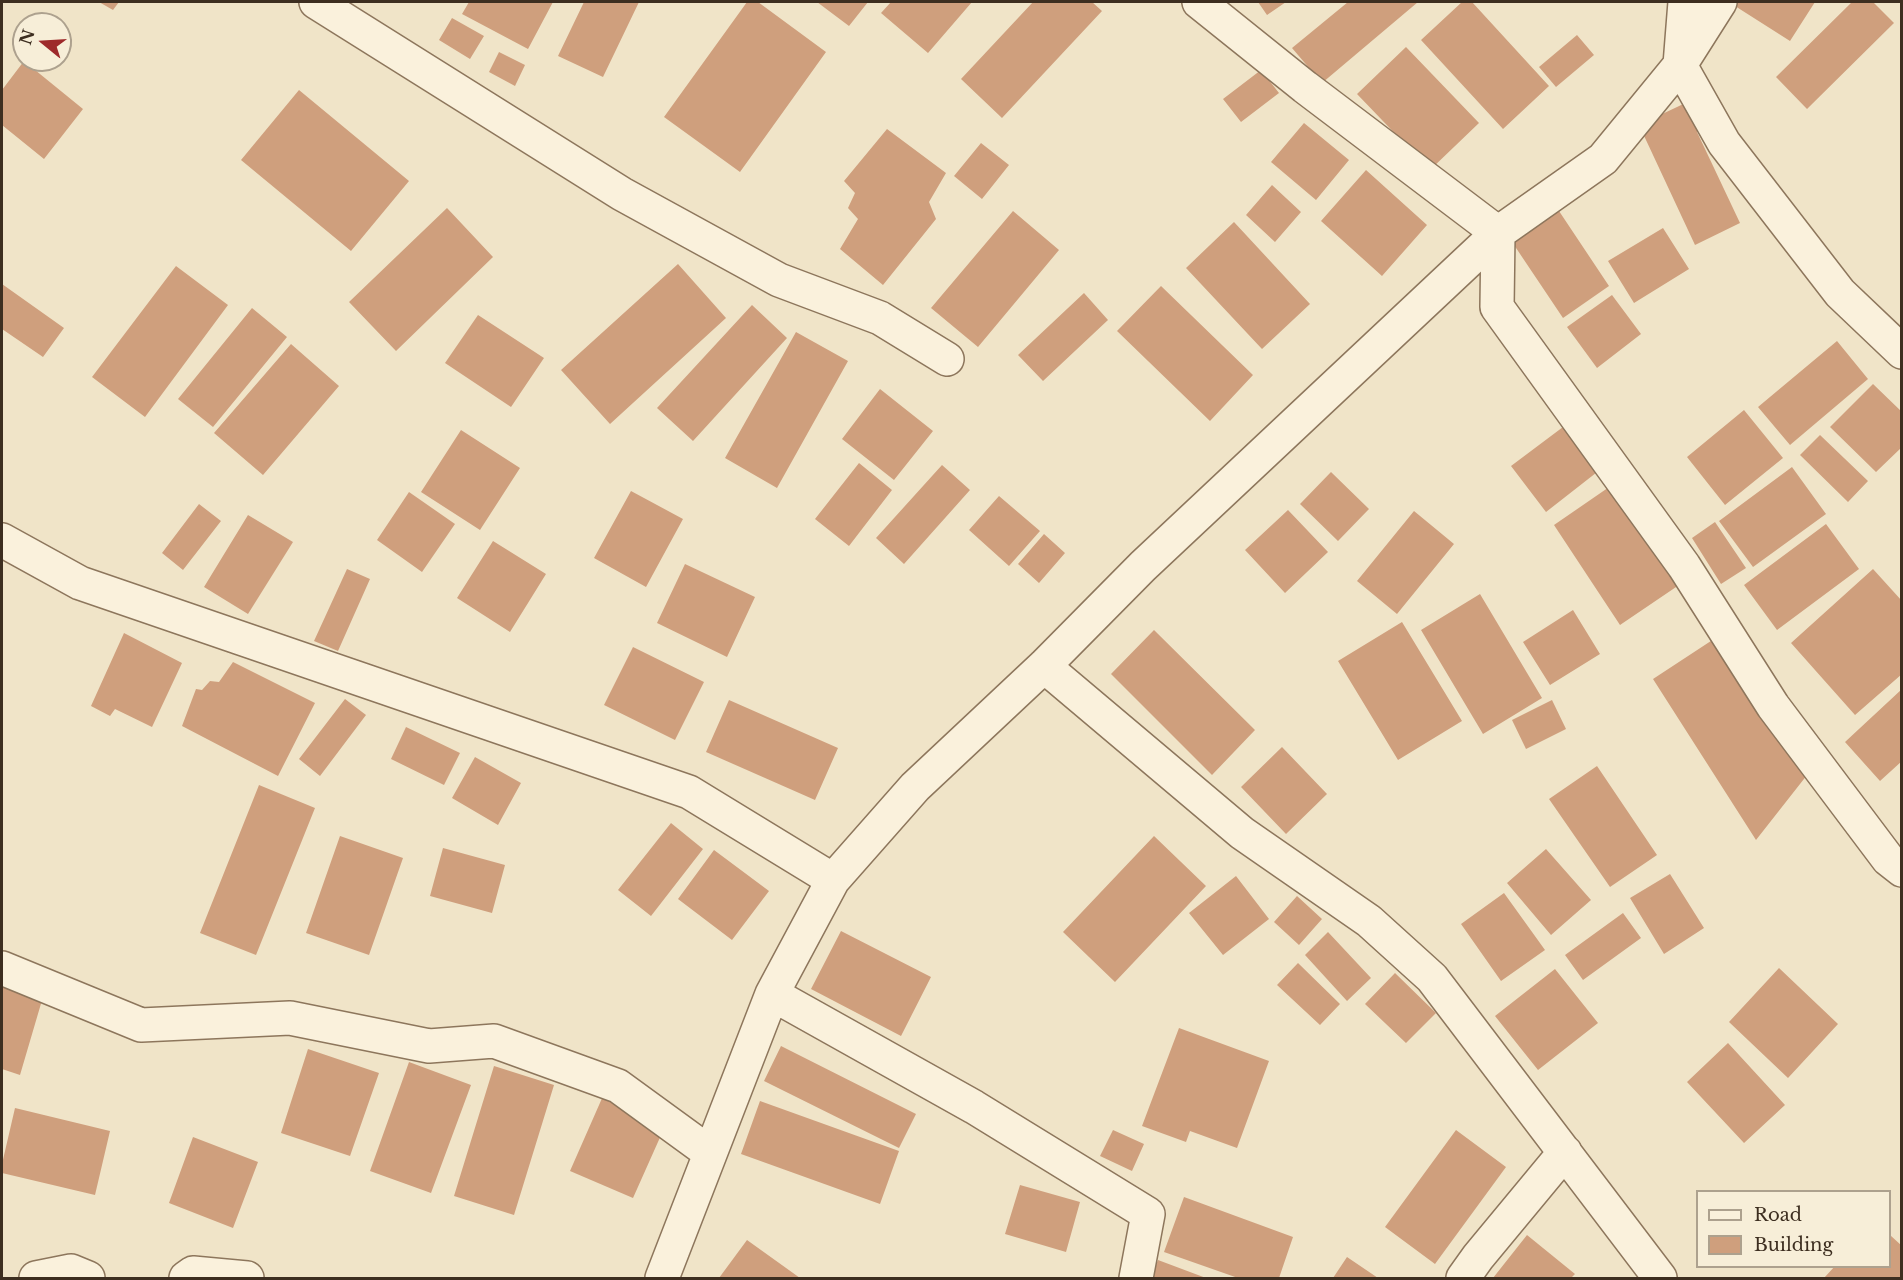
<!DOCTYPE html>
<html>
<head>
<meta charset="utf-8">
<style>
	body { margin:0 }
	#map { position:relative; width:1903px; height:1280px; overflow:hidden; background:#f0e4c8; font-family:"Libre Baskerville",serif }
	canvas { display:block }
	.frame { position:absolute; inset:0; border:3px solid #3d2e20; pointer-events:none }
	.legend { position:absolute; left:1696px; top:1190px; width:195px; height:78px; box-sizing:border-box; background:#f7eed8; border:2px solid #ada18e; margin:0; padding:8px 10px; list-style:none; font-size:18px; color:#3d2e20 }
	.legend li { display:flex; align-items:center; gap:12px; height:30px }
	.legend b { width:30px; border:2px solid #ada18e }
	.north { position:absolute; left:12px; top:12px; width:60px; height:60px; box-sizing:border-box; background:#f7eed8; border:2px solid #ada18e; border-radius:50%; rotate:288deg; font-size:16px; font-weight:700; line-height:24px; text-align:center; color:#3d2e20 }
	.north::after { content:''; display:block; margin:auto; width:21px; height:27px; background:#9e2a2b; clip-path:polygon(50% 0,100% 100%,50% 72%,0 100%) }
</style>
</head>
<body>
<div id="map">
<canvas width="1903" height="1280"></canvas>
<div class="frame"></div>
<ul class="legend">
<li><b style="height:8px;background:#faf1dc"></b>Road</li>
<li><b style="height:16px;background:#cf9f7d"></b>Building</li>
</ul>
<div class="north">N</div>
</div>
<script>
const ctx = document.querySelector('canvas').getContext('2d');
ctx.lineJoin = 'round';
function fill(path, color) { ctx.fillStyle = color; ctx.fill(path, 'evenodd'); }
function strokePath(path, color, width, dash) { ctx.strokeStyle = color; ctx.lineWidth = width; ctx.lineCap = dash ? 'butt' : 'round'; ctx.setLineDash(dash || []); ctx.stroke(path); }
fill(new Path2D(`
	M99,2H119L113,10Z
	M469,2H553L528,49L462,14Z
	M584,2H639L603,77L558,56Z
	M747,2H758L826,52L740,172L664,117Z
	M817,2H868L849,26Z
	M891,2H972L928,53L881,13Z
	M1033,2H1092L1102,11L1002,118L961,79Z
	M1258,2H1286L1267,15Z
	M1348,2H1418L1322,83L1292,48Z
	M1462,2H1472L1549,86L1503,129L1421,40Z
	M1739,2H1815L1790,41L1735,6Z
	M1852,2H1873L1894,23L1807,109L1776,77Z
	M452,18L484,36L470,59L439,40Z
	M1577,35L1594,55L1556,87L1539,67Z
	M1406,47L1479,123L1430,170L1357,94Z
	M499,52L525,65L515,86L489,72Z
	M24,61L83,109L44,159L2,125V90Z
	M1261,70L1279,93L1241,122L1223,99Z
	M299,90L409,181L351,251L241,160Z
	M1696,98L1709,126L1697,132L1740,223L1695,245L1639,125Z
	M1304,123L1349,160L1316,200L1271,162Z
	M887,129L946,173L929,202L936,219L883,285L840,249L858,219L848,208L855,193L844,181Z
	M981,143L1009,165L982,199L954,176Z
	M1366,170L1427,225L1382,276L1321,221Z
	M1272,185L1301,212L1275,242L1246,215Z
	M447,208L493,257L396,351L349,302Z
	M1557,208L1609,286L1563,318L1510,239Z
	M1013,211L1059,250L978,347L931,308Z
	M1234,222L1310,304L1262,349L1186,268Z
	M1663,228L1689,269L1634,303L1608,261Z
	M678,264L726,318L610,424L561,370Z
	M176,266L228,305L145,417L92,377Z
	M2,284L64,328L43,357L2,329Z
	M1161,286L1253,375L1210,421L1117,331Z
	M1084,293L1108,320L1043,381L1018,355Z
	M1612,295L1641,334L1597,368L1567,327Z
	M752,305L787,338L693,441L657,408Z
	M252,308L287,337L213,427L178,399Z
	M478,315L544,358L511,407L445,363Z
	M796,332L848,361L777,488L725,458Z
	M1837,341L1868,379L1790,445L1758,407Z
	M291,344L339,386L263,475L214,433Z
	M1873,384L1902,412V447L1876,472L1830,427Z
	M880,389L933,431L894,480L842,439Z
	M1744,410L1783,458L1725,505L1687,457Z
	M1567,424L1601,469L1546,512L1511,466Z
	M461,430L520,468L480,530L421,492Z
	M1820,435L1868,481L1848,502L1800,455Z
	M859,463L892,490L849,546L815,519Z
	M942,465L970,490L904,564L876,538Z
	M1792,467L1826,514L1753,567L1719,521Z
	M1331,472L1369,509L1338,541L1300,504Z
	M1615,483L1682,583L1620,625L1554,525Z
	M631,491L683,519L646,587L594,558Z
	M409,492L455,524L422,572L377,540Z
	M999,496L1040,531L1009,566L969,530Z
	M199,504L221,521L183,570L162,553Z
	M1288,510L1328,552L1285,593L1245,550Z
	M1414,511L1454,544L1397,614L1357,581Z
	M248,515L293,542L248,614L204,587Z
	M1715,522L1746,568L1721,584L1692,538Z
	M1826,524L1859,569L1777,630L1744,585Z
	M1044,534L1065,553L1039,583L1018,564Z
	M493,541L546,574L510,632L457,598Z
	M685,564L755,597L727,657L657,623Z
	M347,569L370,579L338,651L314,641Z
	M1873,569L1902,601V674L1855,715L1791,643Z
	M1480,594L1542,698L1483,734L1421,630Z
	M1573,610L1600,654L1550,685L1523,642Z
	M1402,622L1462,721L1398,760L1338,661Z
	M1154,630L1255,730L1212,775L1111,674Z
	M124,633L182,663L152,727L115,709L110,716L91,706Z
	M1717,637L1811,770L1756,840L1653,679Z
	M633,647L704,682L675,740L604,705Z
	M233,662L315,703L278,776L182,726L196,689L202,690L210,681L219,682Z
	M1902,689V761L1880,781L1845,742Z
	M345,699L366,715L320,776L299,759Z
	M729,700L838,748L815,800L706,752Z
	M1552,700L1566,729L1526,749L1512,720Z
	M406,727L460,753L444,785L391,759Z
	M1282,747L1327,794L1286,834L1241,787Z
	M475,757L521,783L498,825L452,798Z
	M1597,766L1657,855L1610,887L1549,799Z
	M259,785L315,808L256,955L200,933Z
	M671,823L703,849L651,916L618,890Z
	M340,836L403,858L369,955L306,933Z
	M1154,836L1206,886L1115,982L1063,932Z
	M443,848L505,865L492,913L430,896Z
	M1546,849L1591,900L1551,935L1507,883Z
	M714,850L769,891L732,940L678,899Z
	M1670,874L1704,928L1664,954L1630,898Z
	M1236,876L1269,919L1223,955L1189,913Z
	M1504,893L1545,950L1501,981L1461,924Z
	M1297,896L1322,919L1299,945L1274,922Z
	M1623,913L1641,938L1583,980L1565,955Z
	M841,931L931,977L901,1036L811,989Z
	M1328,932L1371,978L1347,1001L1305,955Z
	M1298,963L1340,1004L1320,1025L1277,985Z
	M1779,968L1838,1024L1788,1078L1729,1022Z
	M1555,969L1598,1023L1538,1070L1495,1016Z
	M1395,973L1436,1013L1406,1043L1365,1004Z
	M2,977L45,990L20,1075L2,1069Z
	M1179,1028L1269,1061L1237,1148L1190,1131L1186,1142L1142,1126Z
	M1728,1043L1785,1105L1744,1143L1687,1082Z
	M781,1046L916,1114L899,1148L764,1081Z
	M308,1049L379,1073L350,1156L281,1133Z
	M409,1062L471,1085L431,1193L370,1171Z
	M494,1066L554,1085L514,1215L454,1196Z
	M603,1096L666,1124L633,1198L570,1171Z
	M760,1101L899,1151L880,1204L741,1154Z
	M15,1108L110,1131L95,1195L2,1173V1164Z
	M1113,1130L1144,1144L1132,1171L1100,1156Z
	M1456,1130L1506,1167L1435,1264L1385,1227Z
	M193,1137L258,1162L233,1228L169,1203Z
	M1020,1185L1080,1202L1066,1252L1005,1234Z
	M1184,1197L1293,1237L1279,1278H1238L1164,1252Z
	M1527,1235L1575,1274L1571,1278H1493Z
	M1890,1235L1902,1246V1278H1824L1835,1266H1890Z
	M747,1240L800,1278H719Z
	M1347,1257L1378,1278H1333Z
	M1158,1260L1206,1278H1151Z`), '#cf9f7d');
const minor = new Path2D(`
	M316,2L622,194L779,280L880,318L947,359
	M1199,2L1305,87L1498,233L1497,307L1684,566L1773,706L1888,859L1902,870
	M1685,2L1680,65L1724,143L1840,293L1902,352
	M2,540L80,583L689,792L833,880
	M1044,666L1242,833L1369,921L1432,978L1660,1278
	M2,968L141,1025L290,1018L429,1046L494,1041L618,1086L710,1153
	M772,994L974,1107L1148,1214L1136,1278
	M36,1278L71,1271L88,1278
	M186,1278L193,1273L247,1278
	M662,1278L772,994L833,880L915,787L1044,666L1143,566L1498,233L1603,159L1680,65L1720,2
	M1463,1278L1478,1257L1565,1152`);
strokePath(minor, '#8d765c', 36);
strokePath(minor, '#faf1dc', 33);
</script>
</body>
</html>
